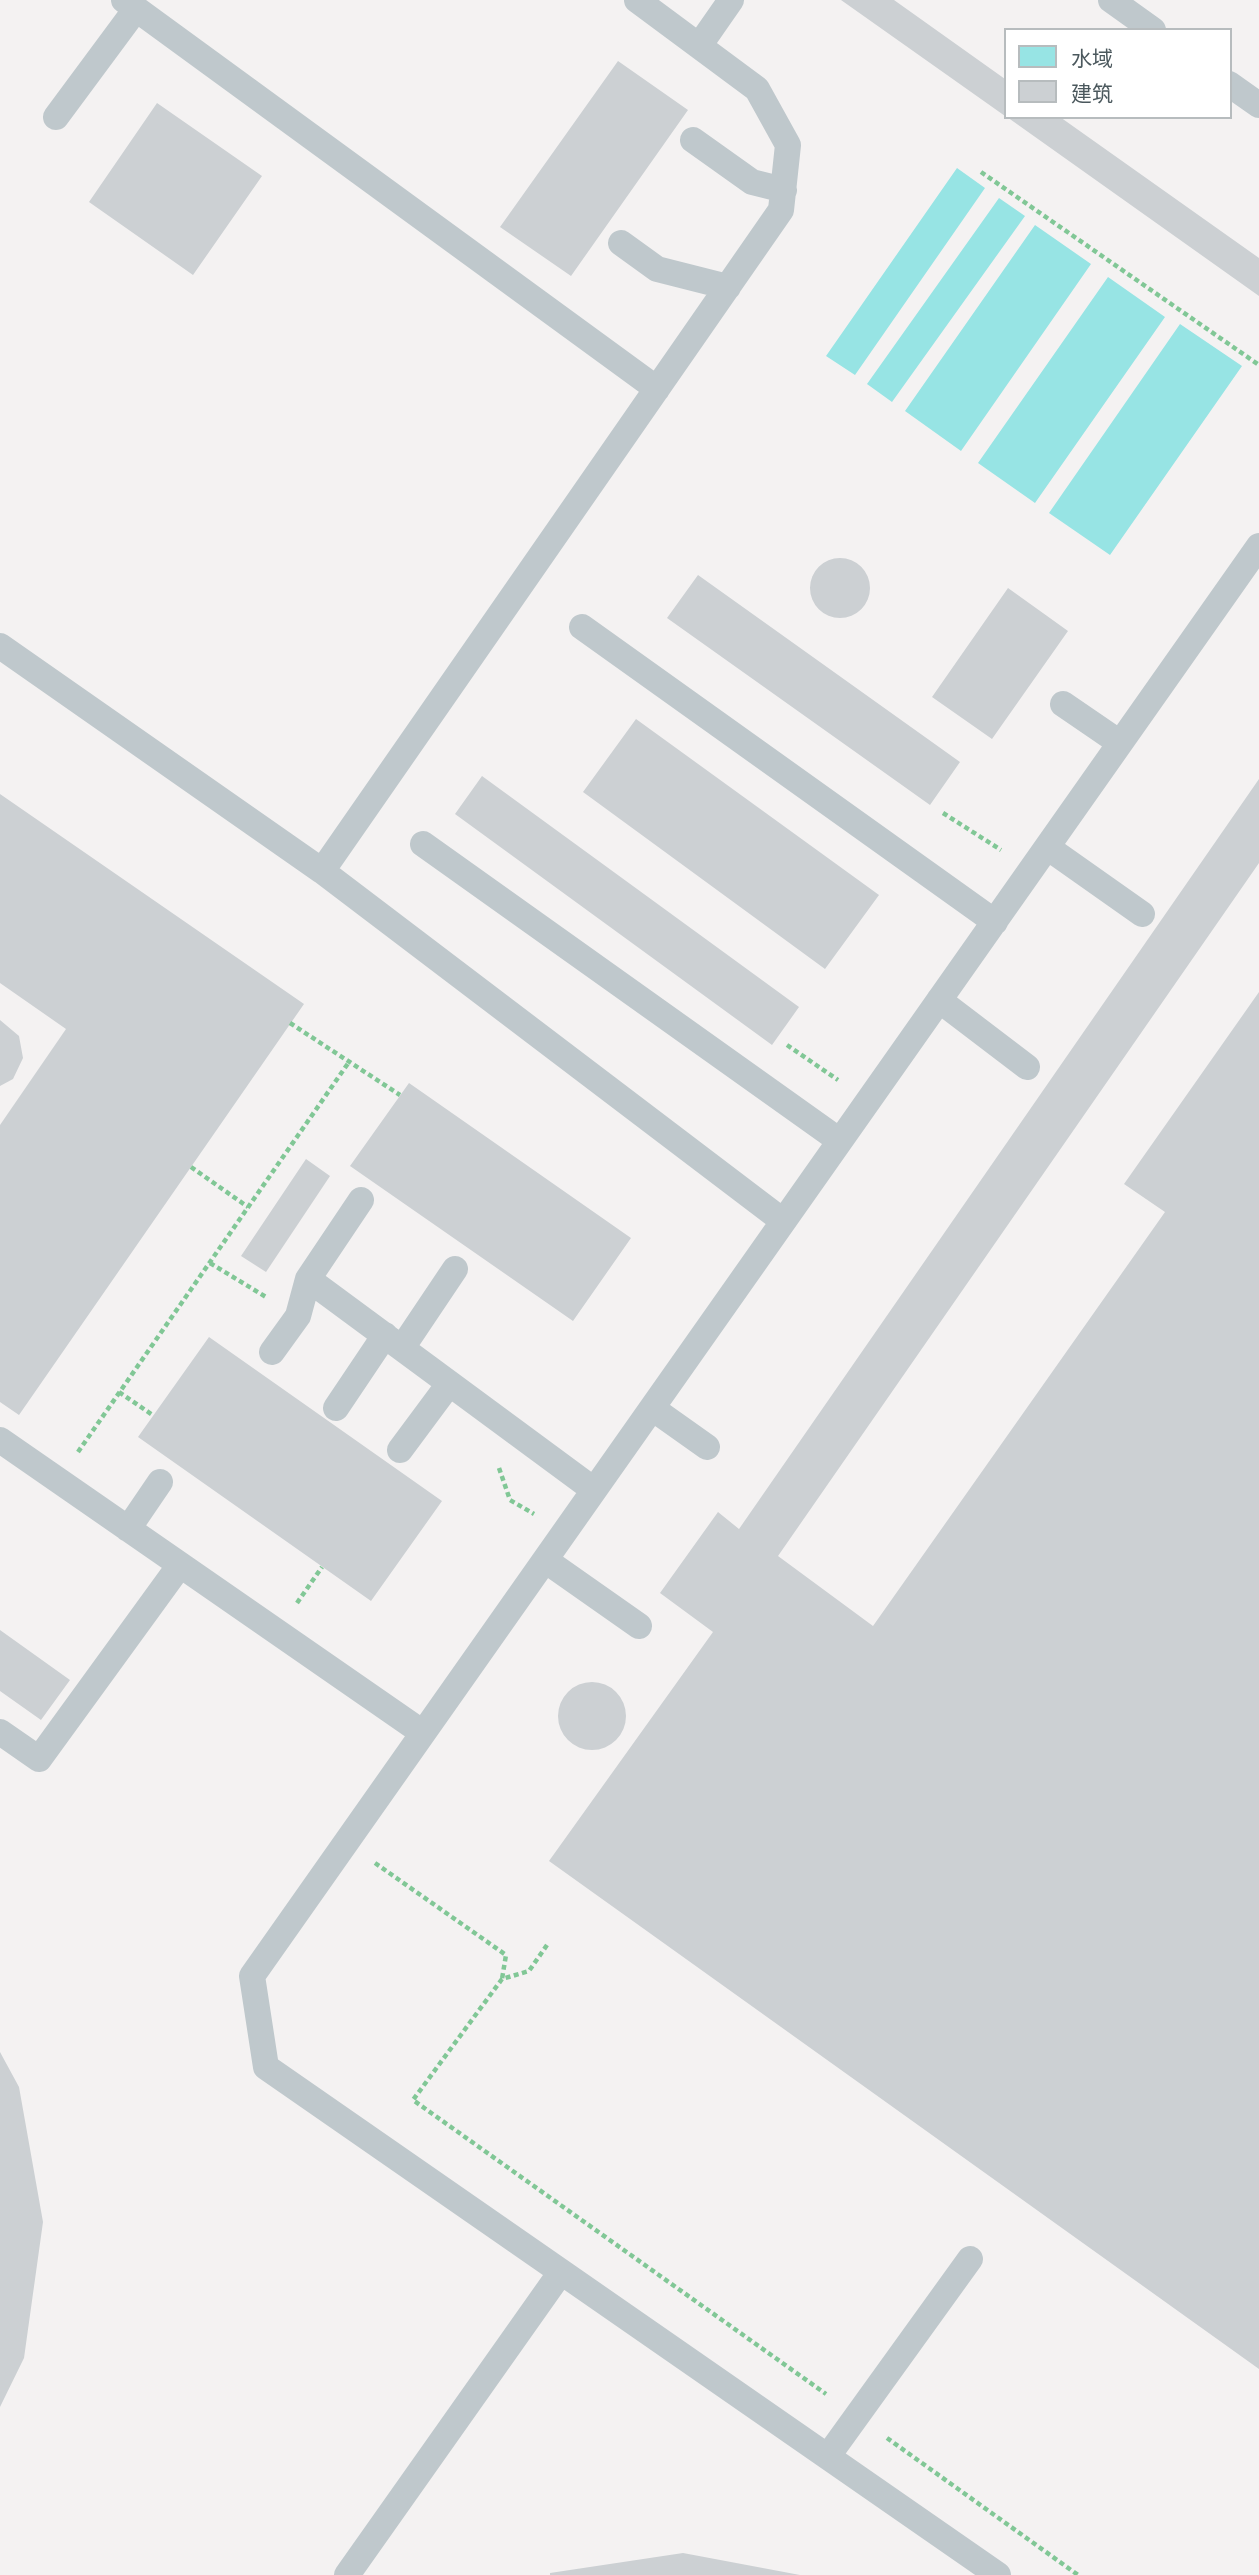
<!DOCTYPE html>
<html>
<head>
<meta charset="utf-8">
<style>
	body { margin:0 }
	#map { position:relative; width:1259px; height:2575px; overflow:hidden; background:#f4f2f2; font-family:Inter,"Noto Sans SC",sans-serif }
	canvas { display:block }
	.legend { position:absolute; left:1004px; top:28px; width:228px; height:91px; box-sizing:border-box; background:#fff; border:2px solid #b7bcbe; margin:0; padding:9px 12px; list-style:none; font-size:21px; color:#4b585d }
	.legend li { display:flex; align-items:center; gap:14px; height:35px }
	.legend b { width:35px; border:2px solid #b7bcbe }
</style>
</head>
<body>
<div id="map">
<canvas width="1259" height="2575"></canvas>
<ul class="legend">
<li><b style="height:19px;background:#97e4e4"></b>水域</li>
<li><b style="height:19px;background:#ccd0d3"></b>建筑</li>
</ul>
</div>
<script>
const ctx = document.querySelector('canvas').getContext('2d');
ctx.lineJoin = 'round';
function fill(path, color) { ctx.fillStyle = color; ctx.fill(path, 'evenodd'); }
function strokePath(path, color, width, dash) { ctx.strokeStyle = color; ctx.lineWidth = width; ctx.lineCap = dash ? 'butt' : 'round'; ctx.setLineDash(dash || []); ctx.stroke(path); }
fill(new Path2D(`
	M957,168L985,188L855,375L826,356Z
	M999,198L1025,216L892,402L867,384Z
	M1035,225L1091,264L961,451L905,411Z
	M1108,277L1165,317L1035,503L978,463Z
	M1180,324L1242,366L1110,555L1049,513Z`), '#97e4e4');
fill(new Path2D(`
	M841,0H894L1005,79V116Z
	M618,61L688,110L571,276L500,227Z
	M157,103L262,176L193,275L89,202Z
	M1007,117H1060L1259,258V296Z
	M810 588a30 30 0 1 1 60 0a30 30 0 1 1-60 0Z
	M698,575L960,762L930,805L667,618Z
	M1008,588L1068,631L992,739L932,697Z
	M636,719L879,895L825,969L583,792Z
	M482,776L799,1007L772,1045L455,814Z
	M1259,779V863L778,1556L873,1626L1165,1212L1124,1184L1259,992V2369L549,1861L713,1632L660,1593L718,1512L739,1529Z
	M0,794L304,1004L19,1415L0,1402V1125L66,1029L0,983Z
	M0,1020L19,1036L23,1058L13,1079L0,1086Z
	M409,1083L631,1238L573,1321L350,1166Z
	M306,1159L330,1176L266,1272L241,1256Z
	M209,1337L442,1501L371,1601L138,1437Z
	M0,1630L70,1680L41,1720L0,1691Z
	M558 1716a34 34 0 1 1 68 0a34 34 0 1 1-68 0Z
	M0,2052L19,2087L43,2222L24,2358L0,2407Z
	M683,2553L800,2575H550V2573Z`), '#ccd0d3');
strokePath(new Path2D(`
	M981,172L1259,365
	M943,813L1001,850
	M290,1023L400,1095
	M787,1045L838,1080
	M191,1167L248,1207
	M210,1263L266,1297
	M119,1392L154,1416
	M78,1452L349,1062
	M499,1468L510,1500L534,1514
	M297,1603L322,1567
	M375,1863L506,1955L502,1979
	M547,1945L529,1971L502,1979L413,2100L826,2394
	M887,2438L1078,2575`), '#81c796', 4.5, [5, 3.5]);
strokePath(new Path2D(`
	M124,0L657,389
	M1111,0L1153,30
	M699,46L731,0
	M1229,84L1259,105
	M56,117L136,9
	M693,140L752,182L784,190
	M621,243L657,269L728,287
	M582,627L995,922
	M0,646L322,871L783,1221
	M1063,704L1120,743
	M423,844L840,1141
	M1047,847L1142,914
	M322,871L781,210L788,145L757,89L637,0
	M939,1000L1027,1067
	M308,1279L594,1490
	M402,1348L455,1269
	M272,1352L298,1316L308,1279L361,1200
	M336,1408L385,1335
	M652,1408L707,1447
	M0,1440L423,1733
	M400,1450L449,1384
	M128,1529L160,1482
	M545,1560L639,1626
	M0,1732L39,1759L180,1565
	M828,2456L970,2259
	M347,2575L561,2272
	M998,2575L266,2067L252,1976L1259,546`), '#bfc8cc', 26);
</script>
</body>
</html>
